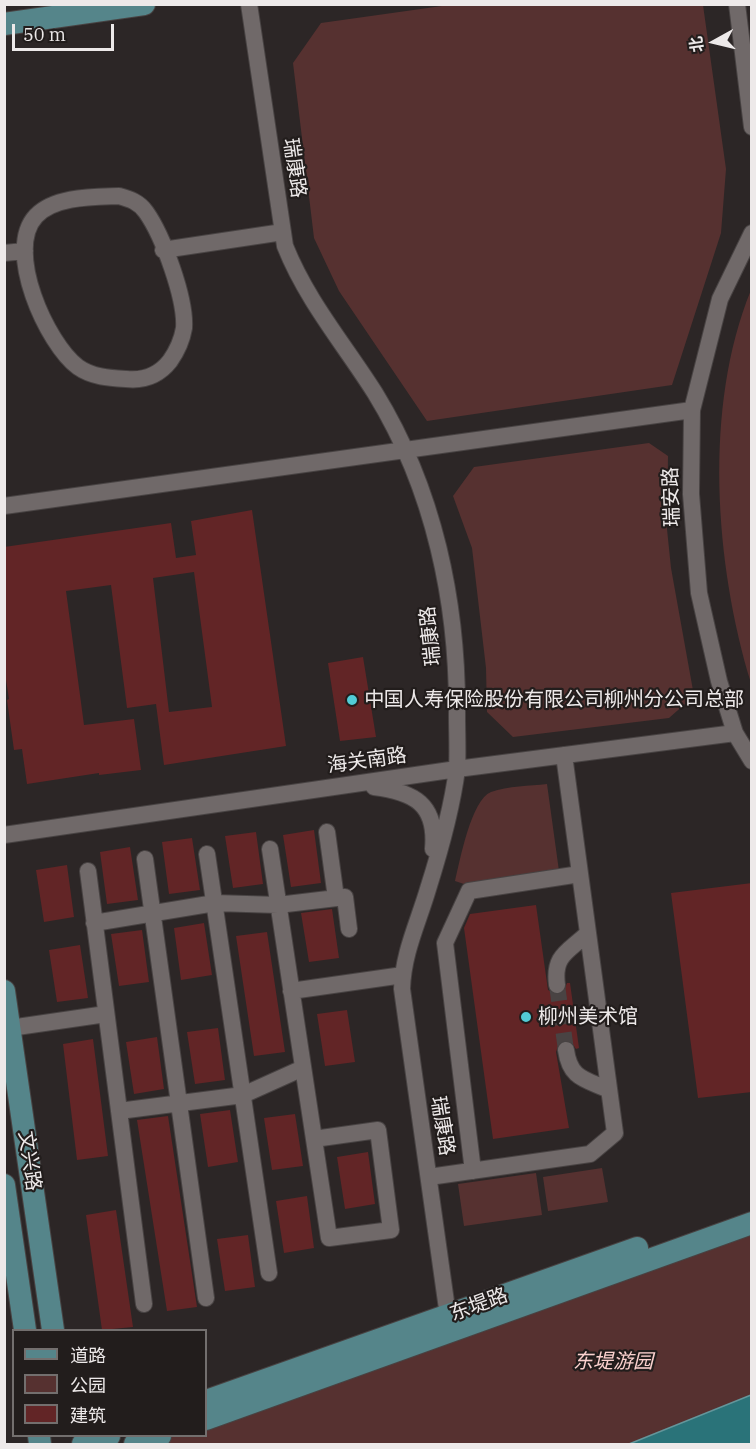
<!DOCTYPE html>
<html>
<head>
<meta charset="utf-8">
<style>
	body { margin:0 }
	#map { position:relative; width:756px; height:1449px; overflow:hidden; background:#2c2626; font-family:"IBM Plex Serif","Noto Sans SC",serif }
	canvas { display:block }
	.frame { position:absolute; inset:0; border:6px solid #ede9e9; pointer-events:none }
	.legend { position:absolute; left:12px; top:1329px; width:195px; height:108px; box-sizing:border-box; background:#221d1c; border:2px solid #736f6e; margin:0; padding:8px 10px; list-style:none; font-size:18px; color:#ede9e9 }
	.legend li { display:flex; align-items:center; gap:12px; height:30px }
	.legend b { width:30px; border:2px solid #736f6e }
	.north { position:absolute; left:684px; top:12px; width:60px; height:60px; -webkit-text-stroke:4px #221d1c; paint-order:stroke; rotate:262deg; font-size:16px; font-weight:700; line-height:24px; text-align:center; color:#ede9e9 }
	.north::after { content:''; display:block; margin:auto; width:21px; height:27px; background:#ede9e9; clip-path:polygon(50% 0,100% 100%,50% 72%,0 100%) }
	.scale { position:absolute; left:12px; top:24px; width:102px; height:27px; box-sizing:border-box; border:3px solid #ede9e9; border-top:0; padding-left:8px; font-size:18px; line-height:21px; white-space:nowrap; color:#ede9e9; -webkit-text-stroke:4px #221d1c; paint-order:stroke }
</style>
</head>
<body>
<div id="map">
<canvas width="756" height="1449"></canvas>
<div class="frame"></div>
<ul class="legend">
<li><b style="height:8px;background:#55858a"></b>道路</li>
<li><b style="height:16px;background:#563130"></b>公园</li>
<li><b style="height:16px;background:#622526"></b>建筑</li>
</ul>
<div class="north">北</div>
<div class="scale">50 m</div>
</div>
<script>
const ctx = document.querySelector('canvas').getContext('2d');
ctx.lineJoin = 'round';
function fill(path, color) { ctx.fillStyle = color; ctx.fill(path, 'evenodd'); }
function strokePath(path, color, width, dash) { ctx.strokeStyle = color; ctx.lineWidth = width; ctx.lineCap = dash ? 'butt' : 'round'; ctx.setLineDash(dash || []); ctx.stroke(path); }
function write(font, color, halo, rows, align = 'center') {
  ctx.font = font + ' "IBM Plex Serif","Noto Sans SC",serif'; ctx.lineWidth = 4.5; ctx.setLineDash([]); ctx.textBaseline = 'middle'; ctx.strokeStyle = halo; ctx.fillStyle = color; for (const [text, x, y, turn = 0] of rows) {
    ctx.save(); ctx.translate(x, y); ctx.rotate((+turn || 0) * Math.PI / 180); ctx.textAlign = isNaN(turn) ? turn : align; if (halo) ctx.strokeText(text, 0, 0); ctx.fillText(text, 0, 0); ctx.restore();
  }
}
fill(new Path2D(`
	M449,5H703L726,169L721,233L672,385L427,421L339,291L314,238L293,63L321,23Z
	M751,290H752L751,683C715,565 703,407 751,290Z
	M649,443L668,456L667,529L671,568L694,696L669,718L513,737L487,712L486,668L472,548L453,496L474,467Z
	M547,784L559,871L467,885L455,881C460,861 471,800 491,792C508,786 530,786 547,784Z
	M602,1168L608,1202L548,1211L543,1177Z
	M536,1173L542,1215L464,1226L458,1184Z
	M751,1223V1395L629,1444H135L160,1436H206V1419Z`), '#563130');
const water = new Path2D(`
	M751,1395V1444H629Z`);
fill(water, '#2a7379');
strokePath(water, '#64969b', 1.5);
fill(new Path2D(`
	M252,510L286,746L164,765L156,704L127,708L111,585L66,591L84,725L134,719L141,770L99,775V773L27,784L22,749L14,750L7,700L9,699L4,667V547L171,523L176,558L196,555L191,521ZM194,572L212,707L169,712L153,578Z
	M363,657L376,737L340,741L328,663Z
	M314,830L321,883L291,887L283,835Z
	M256,832L263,884L233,888L225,836Z
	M192,838L200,890L169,894L162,842Z
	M130,847L138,900L107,904L100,852Z
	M67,865L74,917L44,922L36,870Z
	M752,883V1092L698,1098L671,893Z
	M536,905L548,990L558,995L563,993L567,983H570L579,1048L576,1049L570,1040H564L559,1043L556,1052L569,1128L493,1139L464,928L470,914Z
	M332,909L339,958L309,962L301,913Z
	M204,923L212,975L181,980L174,928Z
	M142,930L149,982L119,986L111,934Z
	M267,932L285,1052L254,1056L236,936Z
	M80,945L88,998L57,1002L49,950Z
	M347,1010L355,1062L325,1066L317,1014Z
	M218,1028L225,1080L195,1084L187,1032Z
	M157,1037L164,1089L134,1094L126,1042Z
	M93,1039L108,1156L77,1160L63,1044Z
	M230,1110L238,1162L208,1167L200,1114Z
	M295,1114L303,1166L272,1170L264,1118Z
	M168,1116L197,1307L167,1311L137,1120Z
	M368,1152L375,1204L345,1209L337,1157Z
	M307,1196L314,1248L284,1253L276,1201Z
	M116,1210L133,1327L102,1330L86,1215Z
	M248,1235L255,1287L225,1291L217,1239Z`), '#622526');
strokePath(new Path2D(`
	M557,985L566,1050`), '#494343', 16, [16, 8]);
const minor = new Path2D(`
	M249,4L285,246C307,301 344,344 375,393C434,489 458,603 457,715C457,733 458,752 457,769C452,809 440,851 428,889C418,923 403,953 402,989L448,1316L453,1324
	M737,4L752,127
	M119,196C130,199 139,202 146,212C163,236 186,299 184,328C182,340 177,351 170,361C159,375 144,381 126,379C109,378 92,377 78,367C47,344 4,250 36,216C55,196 94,197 119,196Z
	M752,233L720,299L692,410L691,494L699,593L719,681L735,733L752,761
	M163,250L283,232
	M4,253L25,251
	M4,506L692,410
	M374,787C414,792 437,804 433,849
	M327,832L336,898
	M4,835L457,769L735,733
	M270,849L329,1238L391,1230L378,1130L314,1139
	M207,854L269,1273
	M145,859L206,1298
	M88,871L144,1304
	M94,923L215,903L278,905L345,897L349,929
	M557,985C553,955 568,952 588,933
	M291,991L403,975
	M10,1028L106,1014
	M566,1050C570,1079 585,1079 609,1090
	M119,1111L243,1095L303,1068
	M473,1171L445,943L469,891L580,874
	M429,1177L590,1154L615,1133L564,755`);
const major = new Path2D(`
	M4,24L144,4
	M4,991L53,1330
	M4,1185L25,1330
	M206,1401L637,1248
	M206,1419L752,1223
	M39,1436L40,1444
	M83,1444L109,1436
	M135,1444L160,1436`);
strokePath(minor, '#484343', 18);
strokePath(major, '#484343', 24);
strokePath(minor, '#706969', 16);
strokePath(major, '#55858a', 22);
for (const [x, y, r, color] of [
	[352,700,6,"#52ccd6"],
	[526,1017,6,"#52ccd6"]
]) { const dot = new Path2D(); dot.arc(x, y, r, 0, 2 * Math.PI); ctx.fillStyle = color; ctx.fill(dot); strokePath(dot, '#221d1c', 2); }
write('20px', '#ede9e9', '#221d1c', [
	["瑞康路",294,168,82],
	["瑞安路",672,497,-92],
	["瑞康路",431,636,-96],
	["海关南路",367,761,-8],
	["瑞康路",442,1126,81],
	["文兴路",29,1161,82],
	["东堤路",479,1305,-20]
]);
write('20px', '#ede9e9', '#221d1c', [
	["中国人寿保险股份有限公司柳州分公司总部",364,700],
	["柳州美术馆",538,1017]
], 'left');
write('italic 20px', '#fbd1ce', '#221d1c', [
	["东堤游园",613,1362]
]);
</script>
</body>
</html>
